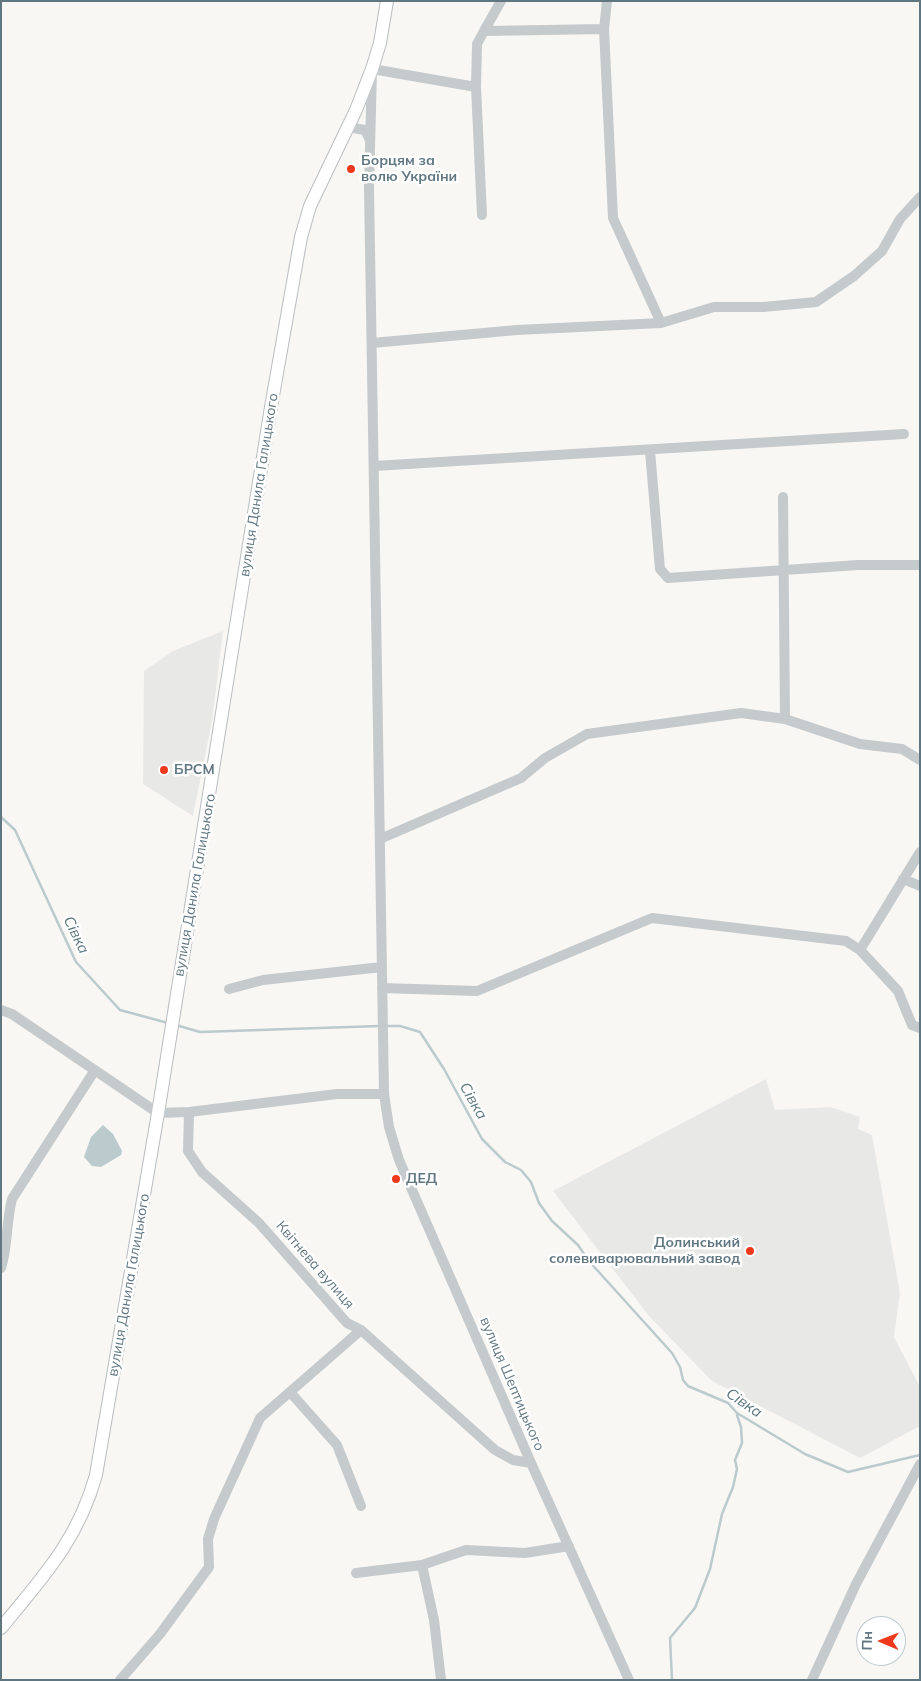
<!DOCTYPE html>
<html>
<head>
<meta charset="utf-8">
<style>
	body { margin:0 }
	#map { position:relative; width:921px; height:1681px; overflow:hidden; background:#f8f7f4; font-family:Mulish,sans-serif }
	canvas { display:block }
	.frame { position:absolute; inset:0; border:2px solid #607681; pointer-events:none }
	.north { position:absolute; left:856px; top:1616px; width:50px; height:50px; box-sizing:border-box; background:#fff; border:1px solid #bfc8cd; border-radius:50%; rotate:271deg; font-size:14px; font-weight:700; line-height:20px; text-align:center; color:#607681 }
	.north::after { content:''; display:block; margin:auto; width:18px; height:22px; background:#ef391c; clip-path:polygon(50% 0,100% 100%,50% 72%,0 100%) }
</style>
</head>
<body>
<div id="map">
<canvas width="921" height="1681"></canvas>
<div class="frame"></div>
<div class="north">Пн</div>
</div>
<script>
const ctx = document.querySelector('canvas').getContext('2d');
ctx.lineJoin = 'round';
function fill(path, color) { ctx.fillStyle = color; ctx.fill(path, 'evenodd'); }
function strokePath(path, color, width, dash) { ctx.strokeStyle = color; ctx.lineWidth = width; ctx.lineCap = dash ? 'butt' : 'round'; ctx.setLineDash(dash || []); ctx.stroke(path); }
function write(font, color, halo, rows, align = 'center') {
  ctx.font = font + ' Mulish,sans-serif'; ctx.lineWidth = 5; ctx.setLineDash([]); ctx.textBaseline = 'middle'; ctx.strokeStyle = halo; ctx.fillStyle = color; for (const [text, x, y, turn = 0] of rows) {
    ctx.save(); ctx.translate(x, y); ctx.rotate((+turn || 0) * Math.PI / 180); ctx.textAlign = isNaN(turn) ? turn : align; if (halo) ctx.strokeText(text, 0, 0); ctx.fillText(text, 0, 0); ctx.restore();
  }
}
fill(new Path2D(`
	M223,631L212,721L193,816L143,784L144,671L173,651Z
	M766,1079L775,1110L831,1107L860,1117L858,1129L872,1135L900,1293L894,1337L920,1387V1426L860,1458L712,1381L649,1316L553,1191Z`), '#e8e9e7');
fill(new Path2D(`
	M103,1125L113,1134L122,1151L121,1155L101,1167L92,1166L84,1157L91,1137Z`), '#bbcacd');
strokePath(new Path2D(`
	M1,817L15,830L76,962L120,1010L168,1023
	M176,1025L200,1032L379,1026
	M385,1026H400L420,1032L444,1069L482,1139L505,1162L521,1170L531,1182L539,1203L552,1221L578,1245L588,1260L672,1353L680,1367L683,1380L688,1386L728,1403L737,1413L805,1454L848,1472L920,1455
	M672,1680L670,1638L695,1608L710,1569L722,1514L733,1487L737,1469L735,1460L742,1443L741,1427L737,1415`), '#bbcacd', 2.5);
const major = new Path2D(`
	M1,1628C43,1577 78,1540 96,1475L158,1113L271,407L301,237L310,206L356,110L372,69L380,43L387,1`);
strokePath(major, '#b8bdc0', 14);
strokePath(new Path2D(`
	M607,1L604,29L613,218L661,323
	M484,31L501,1
	M476,87L372,69L369,188L384,1094L389,1127L399,1160L531,1463L629,1680
	M345,130L353,128L365,130L370,140
	M482,215L476,87L477,44L484,31L604,29
	M372,343L517,330L661,323L714,307H763L816,302L854,276L882,251L900,219L920,197
	M650,451L660,569L668,578L858,565H920
	M374,466L904,434
	M783,497L785,719
	M380,839L521,778L545,758L587,734L741,713L785,719L860,744L902,749L920,760
	M903,879L920,886
	M860,950L920,852
	M382,988L477,991L652,918L846,941L860,950L898,991L912,1025L920,1028
	M229,989L263,980L382,967
	M1,1010L12,1014L158,1113L189,1112L337,1094H384
	M189,1112L188,1151L202,1172L259,1223L347,1323L361,1330L495,1450L513,1460L531,1463
	M1,1268C8,1247 6,1222 12,1199L95,1070
	M290,1392L337,1445L361,1506
	M422,1565L434,1620L441,1680
	M356,1573L422,1565L466,1550L525,1553L569,1546
	M120,1680L160,1634L209,1567L208,1539L214,1519L260,1418L361,1330
	M812,1680L856,1584L920,1464`), '#c5cacc', 10);
strokePath(major, '#fff', 12);
for (const [x, y, r, color] of [
	[351,169,5,"#ef391c"],
	[164,770,5,"#ef391c"],
	[396,1179,5,"#ef391c"],
	[750,1251,5,"#ef391c"]
]) { const dot = new Path2D(); dot.arc(x, y, r, 0, 2 * Math.PI); ctx.fillStyle = color; ctx.fill(dot); strokePath(dot, '#fff', 2); }
write('bold 14px', '#607681', '#fff', [
	["Борцям за",361,161],
	["волю України",361,177],
	["БРСМ",174,770],
	["ДЕД",406,1179],
	["Долинський",740,1243,"right"],
	["солевиварювальний завод",740,1259,"right"]
], 'left');
write('14px', '#607681', '#fff', [
	["вулиця Данила Галицького",259,485,-81],
	["вулиця Данила Галицького",195,885,-80],
	["Квітнева вулиця",315,1265,49],
	["вулиця Данила Галицького",129,1285,-80],
	["вулиця Шептицького",512,1384,67]
]);
write('italic 15px', '#5b767c', '#fff', [
	["Сівка",76,935,64],
	["Сівка",473,1101,60],
	["Сівка",744,1403,34]
]);
</script>
</body>
</html>
